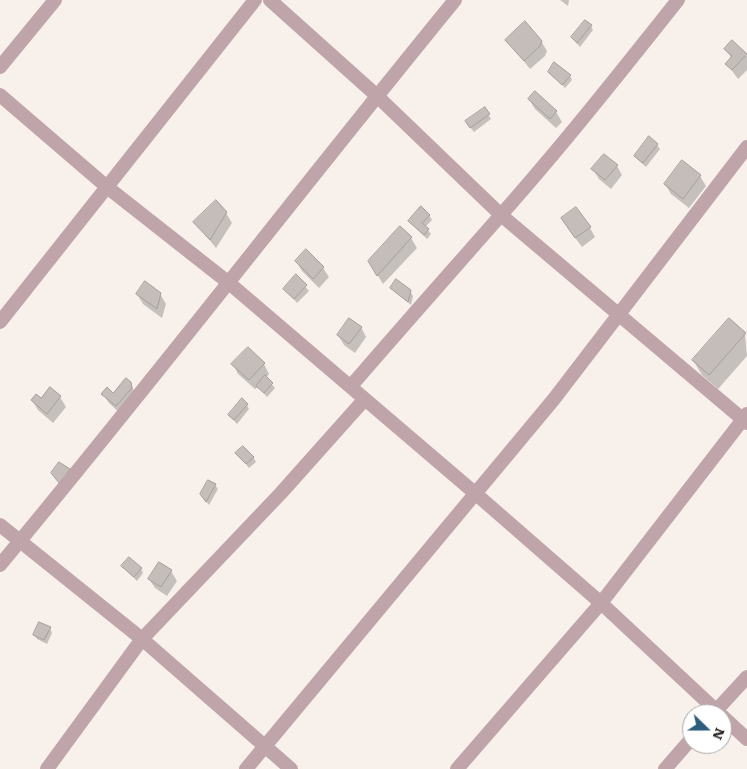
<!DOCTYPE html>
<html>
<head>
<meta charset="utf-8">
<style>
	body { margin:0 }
	#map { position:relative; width:747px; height:769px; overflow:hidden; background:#f7f0eb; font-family:Literata,serif }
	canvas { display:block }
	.north { position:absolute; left:682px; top:704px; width:50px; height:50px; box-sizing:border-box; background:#fff; border:1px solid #aaa9a8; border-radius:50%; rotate:112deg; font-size:14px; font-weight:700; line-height:20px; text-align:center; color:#2a2826 }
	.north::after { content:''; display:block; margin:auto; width:18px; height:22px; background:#2c5d7b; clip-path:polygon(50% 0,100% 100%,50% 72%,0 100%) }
</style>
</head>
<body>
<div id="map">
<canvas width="747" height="769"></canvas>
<div class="north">N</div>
</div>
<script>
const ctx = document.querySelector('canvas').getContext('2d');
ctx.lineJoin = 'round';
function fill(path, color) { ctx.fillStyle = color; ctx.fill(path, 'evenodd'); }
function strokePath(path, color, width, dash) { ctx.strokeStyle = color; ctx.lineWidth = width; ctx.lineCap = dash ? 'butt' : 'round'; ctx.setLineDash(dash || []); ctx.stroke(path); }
fill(new Path2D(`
	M560,0H569L568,6Z
	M591,26L593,30L580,47L572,38Z
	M507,40L541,41L547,51L545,56L530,69Z
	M726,49L747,56V70L738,79L727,64L732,59Z
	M550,72L570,76L572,80L565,88Z
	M529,99L556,112L562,122L556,128L535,109Z
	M484,108L491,119L474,132L469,126Z
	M657,145L660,149L646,167L638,160L635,156Z
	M682,162L700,176L706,186L689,208L671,194L665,184Z
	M617,166L622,175L611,189L599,179L593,169Z
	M226,213L232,223L216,248L195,222Z
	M429,215L432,220L425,227L431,234L427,239L409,221Z
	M400,228L411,238L417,248L383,284L375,271Z
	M568,228H590L595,237L582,247Z
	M296,261L323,268L329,277L319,288L302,271Z
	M296,276L309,291L297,303L284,289Z
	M391,288L410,291L413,296L411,305Z
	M137,294H160L166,304L162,318L143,304Z
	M361,327L366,337L355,353L344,345L338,335Z
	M745,334L747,356L718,389L702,375L693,360Z
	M233,364H264L269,374L266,378L275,388L267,397L258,387L255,389L238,374Z
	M130,383L136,394L122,415L109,403L103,394H113Z
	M51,389L60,397L66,407L53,423L38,410L32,400H41Z
	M247,405L249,409L237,424L229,415Z
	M237,453L253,457L256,462L249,468Z
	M215,485L218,489L209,505L204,499Z
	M122,566L141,569L143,573L137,581Z
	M171,571L177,581L167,596L155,588L149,579Z
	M50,628L52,633L47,644L37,639L34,634Z`), '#0003');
const building = new Path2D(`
	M585,20L592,25L577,43L571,37Z
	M525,21L542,41L540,46L524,61L505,40Z
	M732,40L747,54L732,70L725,64L732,56L724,49Z
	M554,62L571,75L562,85L548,72Z
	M535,91L557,111L550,119L528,99Z
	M485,107L490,114L470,128L465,121Z
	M649,136L658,144L643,163L634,156Z
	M604,154L618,165L605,180L591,169Z
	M682,160L701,175L683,199L664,184Z
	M216,200L227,212L210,240L193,222Z
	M421,206L430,215L422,223L429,229L424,235L408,221Z
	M576,207L591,227L575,238L561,218Z
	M400,226L412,237L377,276L368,261Z
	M306,249L324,267L313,279L295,261Z
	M296,274L307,285L294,299L283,289Z
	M396,279L411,290L408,302L390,288Z
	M145,281L161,293L157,309L136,294Z
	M349,318L362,327L349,344L337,335Z
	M729,318L746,333L709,375L692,360Z
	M248,347L265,363L249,380L231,364Z
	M265,375L273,383L264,393L256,386Z
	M126,378L131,382L132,388L116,406L101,394L107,387L113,393Z
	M50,387L61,396L47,414L31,400L36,394L41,398Z
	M242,398L248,404L234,420L228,415Z
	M243,446L254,457L246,464L235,453Z
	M59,462L70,469L60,484L51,473Z
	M208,480L216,484L206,502L200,494Z
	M129,557L142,568L134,577L121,566Z
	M159,562L172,570L161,587L148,579Z
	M39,622L51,627L44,640L33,635Z`);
fill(building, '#c4bdb9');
strokePath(building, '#a59e9a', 1);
strokePath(new Path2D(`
	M270,0L376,95L501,215L747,423
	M0,67L55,0
	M0,95L107,187L229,283L476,494L601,603L720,714
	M0,322L255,0
	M351,386C400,329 450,273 500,216C562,146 620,73 678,0
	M0,525L142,639L291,769
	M0,565C155,379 302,187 455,0
	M713,714L747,677
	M722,716L747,739
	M47,769L142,639L281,493L364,400
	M246,769L554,399L747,147
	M457,769L601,603L747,414
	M665,769L692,738`), '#bfa4a9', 14);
</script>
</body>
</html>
